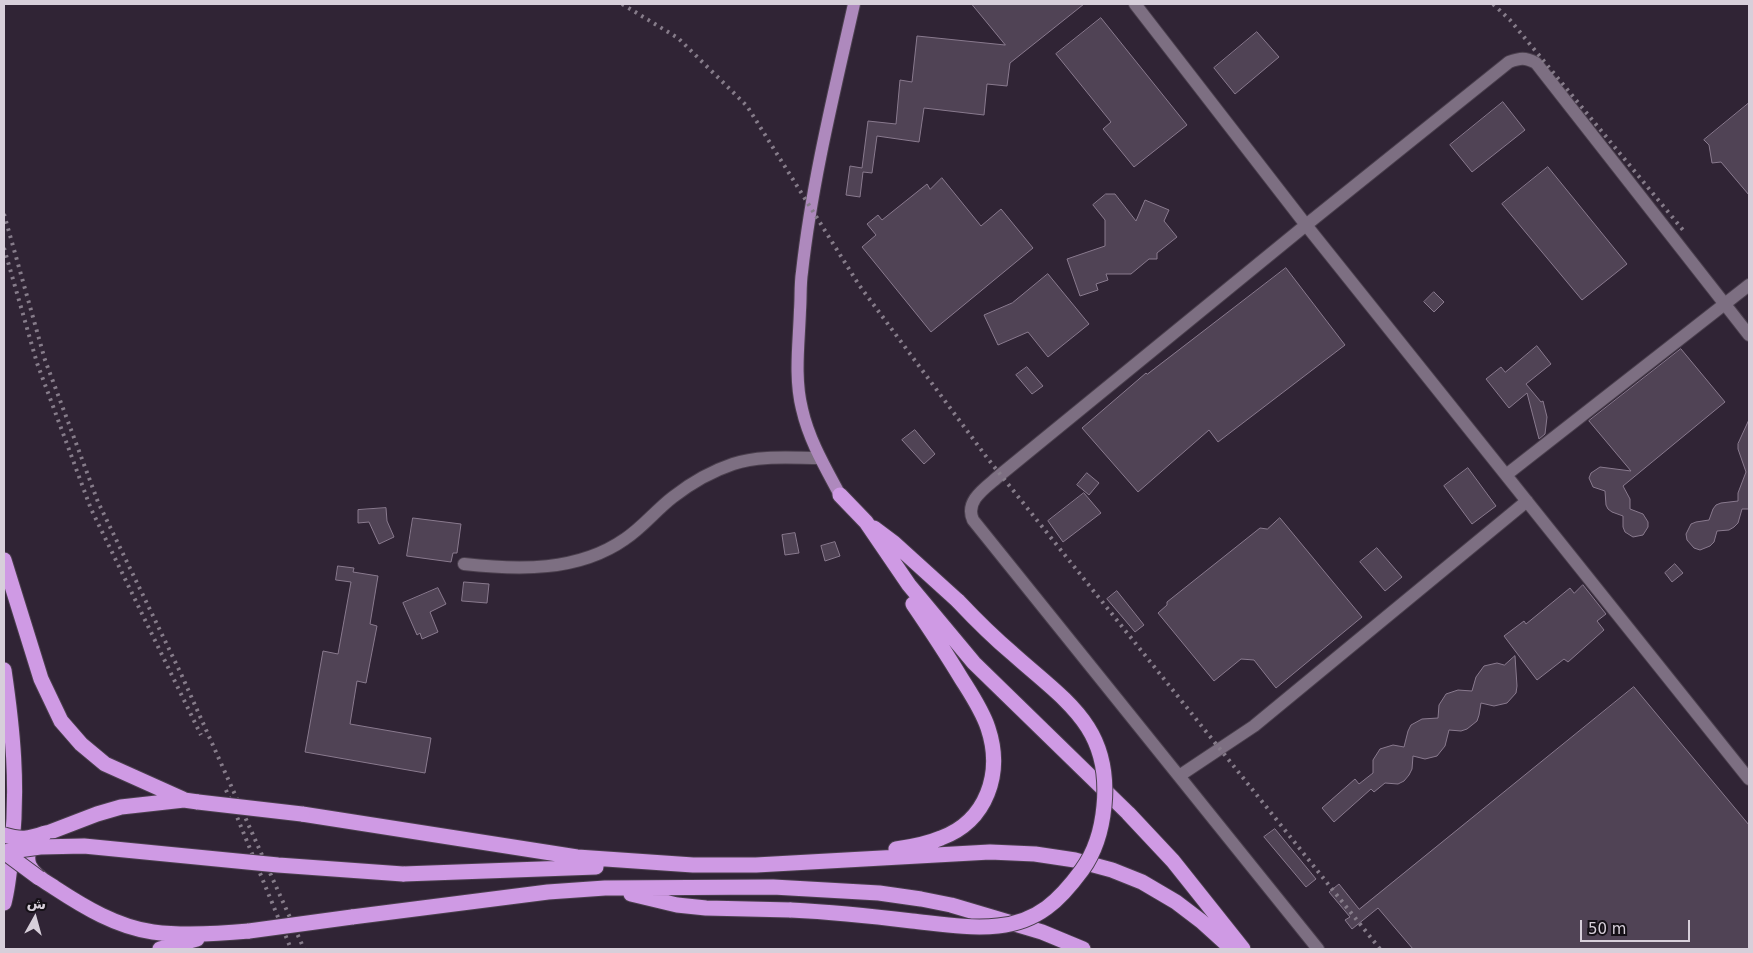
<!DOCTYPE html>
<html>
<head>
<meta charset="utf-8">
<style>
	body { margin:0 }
	#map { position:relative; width:1753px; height:953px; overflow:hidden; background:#302435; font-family:"DejaVu Sans","Noto Sans Arabic",sans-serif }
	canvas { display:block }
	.frame { position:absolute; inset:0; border:5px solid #d7cfda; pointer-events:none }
	.north { position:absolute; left:10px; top:893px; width:50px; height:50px; -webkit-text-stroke:4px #151017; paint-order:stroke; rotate:7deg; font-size:14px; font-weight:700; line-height:20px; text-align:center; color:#d7cfda }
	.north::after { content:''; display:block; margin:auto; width:18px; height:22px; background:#d7cfda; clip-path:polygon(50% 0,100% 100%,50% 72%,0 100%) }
	.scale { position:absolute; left:1580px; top:920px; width:110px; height:22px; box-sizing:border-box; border:2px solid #d7cfda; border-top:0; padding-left:6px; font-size:15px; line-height:18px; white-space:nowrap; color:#d7cfda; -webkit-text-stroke:4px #151017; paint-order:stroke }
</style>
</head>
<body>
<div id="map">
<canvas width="1753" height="953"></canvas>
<div class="frame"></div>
<div class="north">ش</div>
<div class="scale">50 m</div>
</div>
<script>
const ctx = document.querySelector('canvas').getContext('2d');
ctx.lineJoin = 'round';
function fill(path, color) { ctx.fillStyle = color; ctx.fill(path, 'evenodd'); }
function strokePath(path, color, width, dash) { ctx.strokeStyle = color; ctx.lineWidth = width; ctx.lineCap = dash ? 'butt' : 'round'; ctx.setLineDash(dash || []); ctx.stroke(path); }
const building = new Path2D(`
	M972,4H1084L1010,63L1007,86L987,84L984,115L924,108L919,142L877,136L872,173L863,172L860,197L846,195L850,166L862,168L868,121L896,124L900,80L912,82L917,36L1005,45Z
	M1101,18L1187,125L1134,167L1103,129L1111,122L1056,54Z
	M1257,32L1279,57L1235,94L1214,68Z
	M1503,102L1525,130L1472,172L1450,145Z
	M1749,103V195L1721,162L1712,163L1709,145L1704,140Z
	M1548,167L1627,264L1582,300L1502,204Z
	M942,178L981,226L1001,209L1033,248L931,332L862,247L876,235L867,224L878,215L882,220L927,184L930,189Z
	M1106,194H1115L1136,221L1145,200L1169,210L1164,221L1177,237L1157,253V259H1149L1131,274H1106L1108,280L1096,284L1098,290L1080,296L1067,259L1105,246V220L1093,205Z
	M1286,268L1345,345L1218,442L1209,430L1138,492L1082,428L1146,373L1147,374Z
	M1048,274L1089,324L1048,357L1028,332L998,345L984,315L1012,303Z
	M1434,292L1444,302L1434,312L1424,302Z
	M1537,346L1551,364L1526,384L1541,402L1543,401L1547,417L1545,434L1539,439L1527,393L1509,408L1486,379L1501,367L1505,372Z
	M1681,349L1725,402L1623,486L1630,499V509L1643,514L1648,522V527L1643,535L1633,537L1625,532L1623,527V516L1612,512L1608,509L1606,505L1605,491L1593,487L1589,478L1591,473L1600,467L1631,471L1589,421Z
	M1027,367L1043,386L1032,394L1016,375Z
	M1749,420V509H1742L1738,523L1734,527L1729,530L1717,531L1714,542L1710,546L1700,550L1694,548L1687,540L1686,534L1691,524L1696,522L1709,520L1713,509L1716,505L1721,503L1738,501V493L1746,472L1738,449V444Z
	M915,430L935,454L924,464L902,440Z
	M1468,468L1496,506L1472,524L1444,486Z
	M1087,473L1099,483L1089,495L1077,485Z
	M1084,493L1101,513L1063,542L1048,521Z
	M386,508L387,521L394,537L379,544L369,522L358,523V510Z
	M413,518L461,524L457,553H453L451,562L407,556Z
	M1280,518L1362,617L1276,688L1254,660L1241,659L1214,681L1158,613L1167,605V602L1260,528L1267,529Z
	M795,533L799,553L785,555L782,535Z
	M835,542L840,556L825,561L821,546Z
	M1377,548L1402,577L1385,591L1360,562Z
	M1675,564L1683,573L1672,582L1665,573Z
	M338,566L354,568L353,572L378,576L370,624L377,626L366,683L357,681L350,724L431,738L425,773L305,752L323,651L338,654L351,582L336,580Z
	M464,582L489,584L487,603L462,601Z
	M1583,585L1606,614L1597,621L1604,630L1568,662L1564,659L1537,680L1504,636L1524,621L1526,624L1570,588L1574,593Z
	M438,588L446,604L430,612L438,632L422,639L420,633L417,635L403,603Z
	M1117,591L1144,625L1135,632L1107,599Z
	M1515,656L1517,686L1516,693L1507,703L1494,706L1481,703L1479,715L1477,721L1467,729L1461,731L1449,730L1445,746L1437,756L1425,759L1413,756L1412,769L1409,775L1404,781L1398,784L1385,783L1374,792L1371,789L1334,822L1322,808L1355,779L1359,784L1373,773V760L1380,749L1393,745L1404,747L1408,731L1411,725L1422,719L1438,718L1439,705L1446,694L1458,690L1472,691L1476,677L1484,666L1497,663L1504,665Z
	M1634,687L1749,825V949H1413L1378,908L1352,929L1345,920L1350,917L1329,892L1339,884L1359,909Z
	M1275,829L1316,879L1306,887L1264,837Z`);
fill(building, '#504355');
strokePath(building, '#897a8e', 1);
const minor = new Path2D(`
	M1135,4L1306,225L1749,779
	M1506,475L1749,285
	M464,564C518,570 578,572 625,539C643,527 656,510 673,497C691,483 712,471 733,464C760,455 792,458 819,458
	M1179,776L1254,726L1527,501
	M1318,949L973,520C964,500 987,487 1000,475L1306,225L1509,62C1520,58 1525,57 1536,63L1749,335`);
const major = new Path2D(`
	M840,495C825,467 809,440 802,409C794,377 799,343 800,310C801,298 800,285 802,272C812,182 834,93 854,4`);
const highway = new Path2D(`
	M840,495L866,522L909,585L974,663L1128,813L1173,861L1243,949
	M874,528L894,543L958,601
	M4,560L41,679L61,721L81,744L105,764L183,799
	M4,670C13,731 18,784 12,846C10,865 9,884 4,903
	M198,802L184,800L121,807L97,814L37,837C30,845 25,854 29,865C34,876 46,882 55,888C84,907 117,927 153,932C184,936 217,934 249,931
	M302,814L577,857L693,865H756L990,852L1035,854L1075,860L1112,870L1142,882L1176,902L1201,921L1232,949
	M896,849C911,847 927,844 941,838C987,821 1003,773 988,728C982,710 971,694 961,678C946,653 930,629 913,604
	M403,874L596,867
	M631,894L677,905L706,908L791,910
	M352,917L548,892L605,888L773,887L879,893L921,899L951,905L1042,932L1083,949
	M160,949L197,939`);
strokePath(minor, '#4a3f4d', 14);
strokePath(major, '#4a3f4d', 14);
strokePath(highway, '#4a3f4d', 17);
strokePath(minor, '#7d6f82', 12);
strokePath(major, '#ae89bd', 12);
strokePath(highway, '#cf9ae4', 15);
strokePath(new Path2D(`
	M622,4L678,38L747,106L859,285L988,459L1380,949
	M1493,4L1510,20L1683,230
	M4,214L45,360L98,502L182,676L304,949
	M4,248L37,363L91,509L201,735
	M226,790L291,949`), '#867c8a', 4, [2.5, 5]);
const highwayBridge = new Path2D(`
	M198,802L302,814
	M4,835C21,840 28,839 45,833
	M4,852L40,847L84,846L278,865L403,874
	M4,852L39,878
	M791,910C832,912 871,916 912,921C940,924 970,929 998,926C1038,922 1060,900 1082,870C1095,852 1102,828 1104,806C1112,726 1064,700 1012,653C993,637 975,619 958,601
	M249,931L352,917`);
strokePath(highwayBridge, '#4a3f4d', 17, []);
strokePath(highwayBridge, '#cf9ae4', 15);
</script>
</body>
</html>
